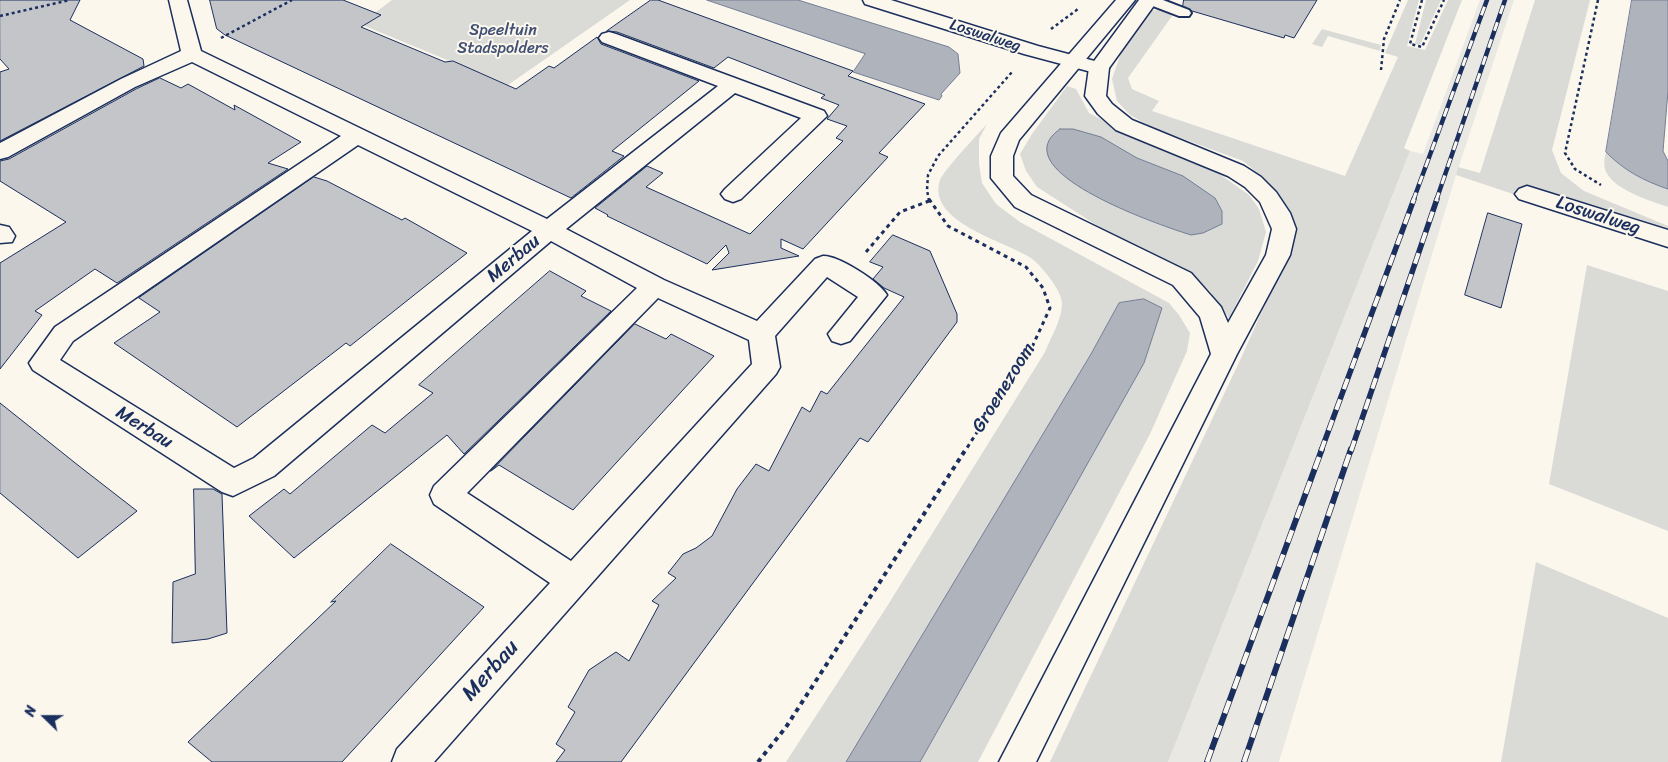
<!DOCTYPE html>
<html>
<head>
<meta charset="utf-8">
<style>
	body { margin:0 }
	#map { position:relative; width:1668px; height:762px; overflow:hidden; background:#fbf7ec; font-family:Sriracha,sans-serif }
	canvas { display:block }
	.north { position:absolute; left:20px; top:692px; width:50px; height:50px; -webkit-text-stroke:4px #fbf7ec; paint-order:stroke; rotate:292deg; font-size:14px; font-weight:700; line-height:20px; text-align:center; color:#1b2f5e }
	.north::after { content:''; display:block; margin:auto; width:18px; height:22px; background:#1b2f5e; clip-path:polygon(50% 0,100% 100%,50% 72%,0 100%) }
</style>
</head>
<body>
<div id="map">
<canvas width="1668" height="762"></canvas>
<div class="north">N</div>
</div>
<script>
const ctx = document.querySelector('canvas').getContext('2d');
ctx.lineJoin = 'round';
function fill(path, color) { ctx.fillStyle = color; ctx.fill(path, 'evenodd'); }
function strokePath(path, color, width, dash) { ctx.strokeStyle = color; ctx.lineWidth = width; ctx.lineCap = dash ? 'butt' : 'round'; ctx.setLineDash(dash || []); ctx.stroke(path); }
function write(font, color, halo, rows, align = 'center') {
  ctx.font = font + ' Sriracha,sans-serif'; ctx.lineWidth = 4; ctx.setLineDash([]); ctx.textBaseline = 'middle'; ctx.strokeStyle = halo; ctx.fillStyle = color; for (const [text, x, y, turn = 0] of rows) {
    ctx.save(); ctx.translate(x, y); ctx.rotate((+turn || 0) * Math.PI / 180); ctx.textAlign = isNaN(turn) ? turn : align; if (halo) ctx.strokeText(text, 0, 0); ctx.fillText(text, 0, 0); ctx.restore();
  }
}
fill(new Path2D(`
	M1480,0H1514L1456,175L1279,762H1168L1410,151L1423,154Z`), '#eae8e2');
fill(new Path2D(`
	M392,0H630L508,85L360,24Z
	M1408,0H1419L1407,46L1425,50L1448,0H1462L1404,148L1410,151L1408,156L1168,762H1050L1242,356L1287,255L1289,212L1268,182L1243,161L1151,127L1130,115L1117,101L1112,79L1121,53L1148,12C1156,8 1167,10 1172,16L1128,78L1132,89L1159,101L1152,111L1345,176L1398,57L1385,53Z
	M1426,0H1441L1420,45L1415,44Z
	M1535,0H1590L1552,150L1561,173L1584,191L1668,226V234L1522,197L1456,175L1458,167L1480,173Z
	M1322,29L1381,45L1380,51L1328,36L1322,47L1312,44Z
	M1067,86L1076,89L1089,113L1163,151L1214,170L1249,195L1259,209L1266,232L1258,261L1229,318L1209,290L1203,285L1166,261L1115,237L1037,187L1026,171L1020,154L1032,134Z
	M987,124L979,139V164L982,183L996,204L1020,222L1169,303L1179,315L1190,333L1187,351L1150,434L978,762H920L1144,363L1162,308L1119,303L1091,354L846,762H786L886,608L1045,352C1051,337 1061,321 1062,305C1062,297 1058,291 1054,284C1048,275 1039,264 1031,258C1005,241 926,222 940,180C944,170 978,134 987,124Z
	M1606,152C1623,170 1644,181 1668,189V207C1651,201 1618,191 1608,175C1603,169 1604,159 1606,152Z
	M1587,265L1668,291V531L1549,484Z
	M1536,562L1668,618V762H1501Z`), '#dadad7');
const water = new Path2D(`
	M707,0H798L949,47L958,54L960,73L941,94L942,96L939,100L853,72L865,54Z
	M1632,0H1668V91L1663,151L1668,161V189C1644,181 1623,170 1606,152Z
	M1060,129H1073L1101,137L1137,158L1183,176L1215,198L1222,211V224L1203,233L1191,235C1165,227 999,171 1060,129Z
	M1144,299L1162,308L1144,363L920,762H846L1091,354L1119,303Z`);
fill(water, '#afb3bb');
strokePath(water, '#747e96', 1);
const building = new Path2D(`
	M0,0H80L70,20L143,59L144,66L0,141V72L9,69L0,59Z
	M210,0H343L381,15L361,27L445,62L453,61L516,89L549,66L554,68L597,37L601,44L699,81L612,151L624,156L571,198L225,35L217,29Z
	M651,0H658L853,71L848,76L925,104L879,153L888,157L803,249L781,239V248L799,256L712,270L729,253L726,245L707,264L607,216L608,215L595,208L647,166L663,173L646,187L750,234L843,141L836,138L847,126L827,119L839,105L821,98L825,95L728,57L714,68L617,32L607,31Z
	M1184,0H1317L1294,38L1285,35L1284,38L1192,11L1183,6Z
	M160,78L181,88L188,84L235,110L234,105L301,142L268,163L288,169L117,283L95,269L35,311L42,315L0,369V263L66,222L0,181V161L9,159L136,89Z
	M314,177L327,181L402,220L405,218L467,253L350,346L346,343L237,427L114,343L160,312L139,298Z
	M1488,213L1522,224L1501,308L1465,295Z
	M893,235L930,251L957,314V322L868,442L860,438L621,762H556L565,750L556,744L575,712L568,707L589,670L616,652L629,661L659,605L652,601L676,578L668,573L683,554L696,548L712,536L737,489L756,464L769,471L802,407L810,412L821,391L827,394L904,297L884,288L873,279L883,267L870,262Z
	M550,271L586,291L581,296L611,311L464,454L447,435L294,558L249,516L284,489L290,494L372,425L385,433L433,393L419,385Z
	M635,324L666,339L671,334L714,356L573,510L499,465L491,471Z
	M0,403L79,466L137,511L78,558L0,493Z
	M194,489H213L222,494L227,633L208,639L172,643L173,582L195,574Z
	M391,544L484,607L342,762H212L188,742L336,601L331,602Z`);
fill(building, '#c3c5c9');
strokePath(building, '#1b2f5e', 1);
const lane = new Path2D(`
	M1143,0H1163L1189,10L1191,13L1189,16H1179L1145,3Z`);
const street = new Path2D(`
	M169,0H187L201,51L547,219L718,86L602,42L599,38L602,34L609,32L616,34L824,111L827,116L741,199L733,202L725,199L721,194L725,189L801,118L735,93L566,229L664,280L757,321L815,259C818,258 820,257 823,256C838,255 880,282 887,295L850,341L841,344L832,341L828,334L858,297L827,277L775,336L780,367L776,374L434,762H392L397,749L550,583L434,504L430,495L434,486L637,288L551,241L274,476L233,496L222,492L33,370L29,363L55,327L341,136L192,62L135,87L8,157L0,159V143L121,79L181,51ZM358,145L532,231L254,458L234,468L60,360L73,341ZM658,298L749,340L752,364L571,561L467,493Z
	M863,0H891L1038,46L1106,64L1109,68L1106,72L1099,74L1024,54L865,4Z
	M1527,186L1668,230V247L1519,199L1515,194L1519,189Z
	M0,225L9,227L15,236L12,242L0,243Z`);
const secondary = new Path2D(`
	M1116,0H1135L1019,140L1013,156V176L1031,195L1191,273L1221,307L1228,323L1266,255L1272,229L1260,202L1245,187L1228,176L1116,130L1098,114L1085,96L1089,68L1139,0H1158L1109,68L1106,96L1112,104L1132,120L1244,166L1261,177L1276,192L1290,213L1296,229L1290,255L1237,354L1036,762H999L1211,354L1200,317L1173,285L1015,207L991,178V156L1001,133Z`);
strokePath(lane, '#1b2f5e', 4);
strokePath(street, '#1b2f5e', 3);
strokePath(secondary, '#1b2f5e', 3);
strokePath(new Path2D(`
	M1422,0L1410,44L1422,47L1444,0
	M1598,0L1565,153L1575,169L1601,185
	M0,16L70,0
	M1051,29L1078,9
	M221,38L292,0
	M1381,70L1384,39L1400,0
	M929,201L927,190L928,175L938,156L1012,72`), '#1b2f5e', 2.5, [3, 3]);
strokePath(new Path2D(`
	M929,199L948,226L1026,267L1043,288L1050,308L1033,345L965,451
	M866,252L900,212L929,201`), '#1b2f5e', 3, [4, 4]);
strokePath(new Path2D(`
	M758,762L786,727L966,449`), '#1b2f5e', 4, [4.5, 4.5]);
fill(lane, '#fbf7ec');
fill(street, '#fbf7ec');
fill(secondary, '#fbf7ec');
const railFar2 = new Path2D(`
	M1413,201L1487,0
	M1436,201L1505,0`);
const railFar1 = new Path2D(`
	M1321,451L1414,199
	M1351,451L1437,199`);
const rail = new Path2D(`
	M1207,762L1322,449
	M1244,762L1351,449`);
strokePath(railFar2, '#1b2f5e', 4.5);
strokePath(railFar1, '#1b2f5e', 5.5);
strokePath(rail, '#1b2f5e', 6);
strokePath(railFar2, '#fbf7ec', 3, [9]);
strokePath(railFar1, '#fbf7ec', 4, [11]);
strokePath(rail, '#fbf7ec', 4.5, [13]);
write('16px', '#415176', '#fbf7ec', [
	["Speeltuin",503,31],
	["Stadspolders",503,49]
]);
write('16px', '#1b2f5e', '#fbf7ec', [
	["Loswalweg",985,36,18]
]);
write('19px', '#1b2f5e', '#fbf7ec', [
	["Loswalweg",1598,216,18],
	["Merbau",514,259,-40],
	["Groenezoom",1004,388,-58],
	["Merbau",144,428,32]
]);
write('22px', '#1b2f5e', '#fbf7ec', [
	["Merbau",491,671,-48]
]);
</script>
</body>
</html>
